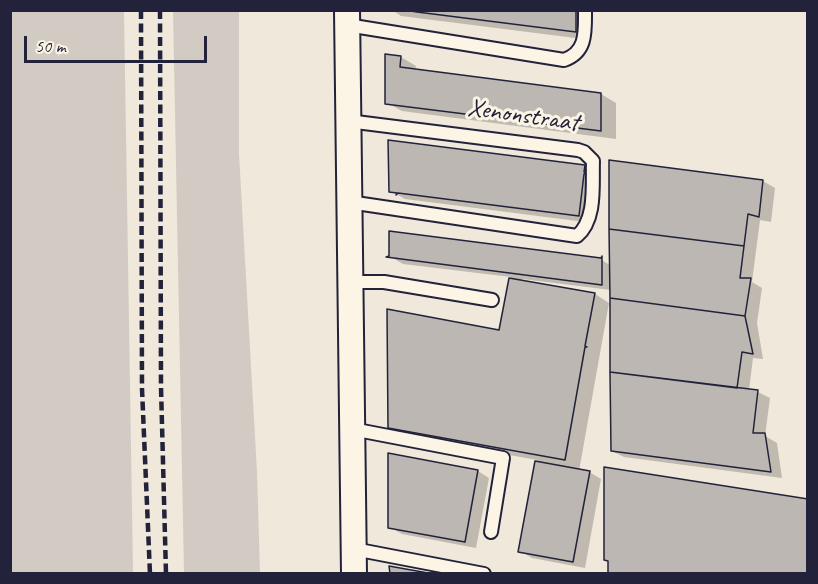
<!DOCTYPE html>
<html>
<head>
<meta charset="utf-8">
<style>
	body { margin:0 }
	#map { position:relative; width:818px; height:584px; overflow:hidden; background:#efe8db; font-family:Caveat,sans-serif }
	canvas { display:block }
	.frame { position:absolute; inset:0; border:12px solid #22223b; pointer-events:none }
	.scale { position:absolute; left:24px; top:36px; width:183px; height:27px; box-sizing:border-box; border:3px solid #22223b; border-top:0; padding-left:8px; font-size:18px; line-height:21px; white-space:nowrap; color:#22223b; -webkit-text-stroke:4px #fcf5e5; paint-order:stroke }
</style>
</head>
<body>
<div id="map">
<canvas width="818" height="584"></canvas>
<div class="frame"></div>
<div class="scale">50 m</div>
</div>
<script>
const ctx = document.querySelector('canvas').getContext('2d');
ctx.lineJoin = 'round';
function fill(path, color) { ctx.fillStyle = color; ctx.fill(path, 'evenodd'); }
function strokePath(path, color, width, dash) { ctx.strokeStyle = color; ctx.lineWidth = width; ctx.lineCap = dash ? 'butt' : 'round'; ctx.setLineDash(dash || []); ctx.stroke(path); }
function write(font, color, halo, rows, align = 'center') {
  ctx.font = font + ' Caveat,sans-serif'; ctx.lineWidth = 6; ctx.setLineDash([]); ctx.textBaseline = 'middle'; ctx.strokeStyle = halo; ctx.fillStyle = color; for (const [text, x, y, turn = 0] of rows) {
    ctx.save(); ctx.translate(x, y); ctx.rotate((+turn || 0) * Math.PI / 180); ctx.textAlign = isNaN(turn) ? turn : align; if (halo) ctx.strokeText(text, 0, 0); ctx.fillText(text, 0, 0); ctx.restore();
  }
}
fill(new Path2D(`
	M10,11H124L133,573H11Z
	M173,11H239V154L257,472L260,573H184Z`), '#d1cbc3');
fill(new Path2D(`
	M392,10H590L591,40L401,16Z
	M401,57L416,66L415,71L601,94L616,103V139L402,111L387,103Z
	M611,162L763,181L775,188L771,222L760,220L752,282L762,288L757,323L763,359L753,358L749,390L758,392L770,398L765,436L777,443L782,478L624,457L612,451L611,290L522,279V281L595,294L609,303L579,471L589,472L601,479L585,568L532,558L520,551L537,460L404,436L389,427L500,331L511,277L403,264L391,257L602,260L611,266Z
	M585,166L600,175L593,223L405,199L390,191Z
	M478,471L489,478L476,548L402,534L390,527Z`), '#0003');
const building = new Path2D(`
	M404,10H576V32L417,12Z
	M385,54L401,56L400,67L601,93V131L385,104Z
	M388,140L585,165L584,172L587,174H584L579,216L398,193L396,195L397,193L389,192Z
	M609,160L763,180L759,217L748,214L744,246L609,229Z
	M609,229L744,246L740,278H751L745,316L610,298Z
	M389,231L601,258L602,256V285L386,257L389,256Z
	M509,278L595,293L585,346L587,347H585L565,460L388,428L387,309L499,330Z
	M610,298L745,316L753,354L742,352L737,388L610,372Z
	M610,372L758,390L753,433H765L771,472L611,451Z
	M388,453L478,470L465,542L388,528Z
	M535,461L590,471L573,562L518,552Z
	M604,467L808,499V574H608V561L604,560Z
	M389,566L428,573L390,574Z`);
fill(building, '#bcb7b3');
strokePath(building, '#22223b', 1.5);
const lane = new Path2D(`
	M347,25L564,60C587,52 585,32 585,10
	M348,121L578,150L584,152L593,161C592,184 597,219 577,236L349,202
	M351,282H384L492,300
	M352,429L503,458L491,532
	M354,549L484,574`);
const street = new Path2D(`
	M347,10L354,574`);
strokePath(lane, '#22223b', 16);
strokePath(street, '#22223b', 28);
strokePath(lane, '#fcf5e5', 12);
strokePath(street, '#fcf5e5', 24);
strokePath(new Path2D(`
	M141,10L142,389L150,574
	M160,10L161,387L166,574`), '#22223b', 4.5, [9, 4.5]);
write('26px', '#22223b', '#fcf5e5', [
	["Xenonstraat",523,116,8]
]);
</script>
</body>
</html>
